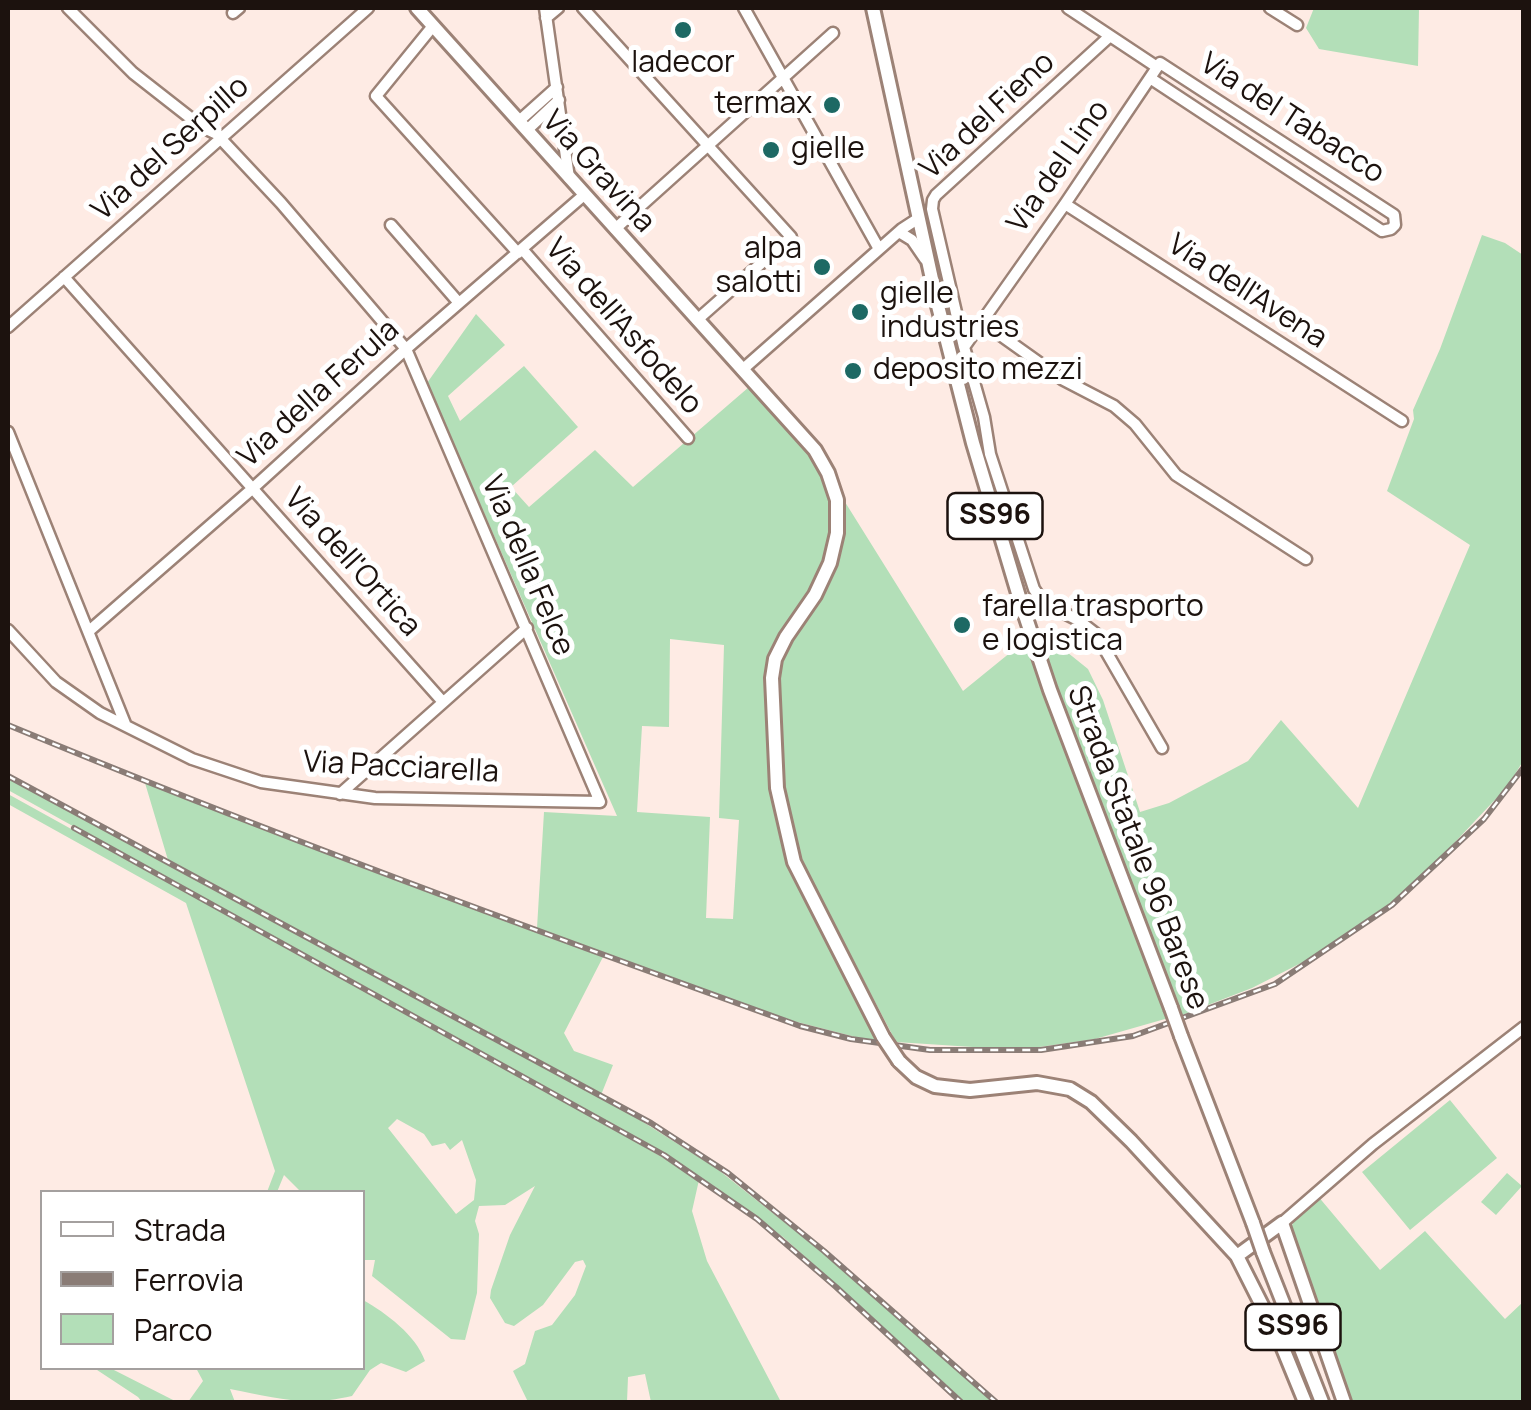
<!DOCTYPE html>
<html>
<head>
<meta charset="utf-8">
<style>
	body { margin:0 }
	#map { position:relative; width:1531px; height:1410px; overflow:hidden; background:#feebe4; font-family:Manrope,sans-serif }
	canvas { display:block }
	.frame { position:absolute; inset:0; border:10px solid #1c120e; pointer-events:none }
	.legend { position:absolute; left:40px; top:1190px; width:325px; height:180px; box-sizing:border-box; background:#fff; border:2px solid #a4a09f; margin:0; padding:12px 18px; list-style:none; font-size:30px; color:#1c120e }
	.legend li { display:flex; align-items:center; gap:20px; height:50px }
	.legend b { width:50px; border:2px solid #a4a09f }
</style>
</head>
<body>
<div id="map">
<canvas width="1531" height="1410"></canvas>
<div class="frame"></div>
<ul class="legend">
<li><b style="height:12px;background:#fff"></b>Strada</li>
<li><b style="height:12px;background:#8a7c76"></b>Ferrovia</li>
<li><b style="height:28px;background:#b3dfb8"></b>Parco</li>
</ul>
</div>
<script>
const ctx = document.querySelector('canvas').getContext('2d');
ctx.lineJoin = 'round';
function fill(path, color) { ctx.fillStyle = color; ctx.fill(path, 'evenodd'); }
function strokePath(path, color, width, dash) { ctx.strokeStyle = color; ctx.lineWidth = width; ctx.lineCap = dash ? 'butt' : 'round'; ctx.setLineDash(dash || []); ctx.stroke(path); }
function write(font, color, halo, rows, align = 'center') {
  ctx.font = font + ' Manrope,sans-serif'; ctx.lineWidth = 10; ctx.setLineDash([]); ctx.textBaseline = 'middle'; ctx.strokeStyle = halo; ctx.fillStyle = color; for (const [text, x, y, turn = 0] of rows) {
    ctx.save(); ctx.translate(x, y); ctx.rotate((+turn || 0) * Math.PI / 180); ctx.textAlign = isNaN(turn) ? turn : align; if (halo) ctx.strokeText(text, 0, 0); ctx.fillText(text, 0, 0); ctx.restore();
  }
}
fill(new Path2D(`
	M1314,8H1419L1418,66L1319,49L1306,28Z
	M1482,235L1505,243L1523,255V761L1508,786L1424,875L1388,905L1305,961L1252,988L1182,1015L1158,963L1159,953L1108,831L1037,634L1052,640L1088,669L1103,700L1140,812L1169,803L1248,761L1281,720L1358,808L1470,545L1387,491L1414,419L1413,410L1440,349Z
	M476,314L505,345L448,396L460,421L524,366L578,427L511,487L529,507L595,450L633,487L749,387C792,434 844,475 829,545C827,552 826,560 823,567C806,599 785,628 770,662L791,863L879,1043L762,1013L537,928L544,812L617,816L427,383ZM670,639L724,645L719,818L739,820L733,919L706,918L710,817L637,812L642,726L669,727Z
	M845,502L963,691L1027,639L1098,835L1172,1017L1095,1039L1019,1050L896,1042L796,851L781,780L778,675L782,654L836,563Z
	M8,777L632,1115L716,1168L818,1249L993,1402H965L783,1237L699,1180L692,1211L707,1261L781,1402H651L645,1374L628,1377L627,1402H528L513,1371L525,1364L535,1331L552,1325L575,1295L586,1266L583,1260L575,1262L543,1305L514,1326L505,1323L490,1298L491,1290L510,1235L535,1186L505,1205L479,1206L475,1221L479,1234L477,1293L465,1340L451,1339L372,1276L375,1260H363L362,1192H301L284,1175L277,1192H267L275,1171L186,903L8,804V794L626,1136L696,1177L656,1150L8,790ZM397,1119L424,1134L432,1146L445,1143L450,1150L462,1140L476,1180L474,1200L456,1214L388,1128Z
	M145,783L603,957L564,1033L574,1051L613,1065L601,1095L168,860Z
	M1450,1100L1497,1158L1410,1230L1362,1172Z
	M1507,1173L1522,1186L1496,1215L1481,1202Z
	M1317,1195L1380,1270L1425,1231L1505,1319L1523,1302V1402H1349L1290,1229L1300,1210Z
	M363,1300C386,1313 416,1335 425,1361L406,1372L381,1363L370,1370L352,1396C304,1407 277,1398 230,1389L235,1402H188L203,1381L196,1368H362Z
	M94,1368H110L177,1402H142L138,1397Z`), '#b3dfb8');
const minor = new Path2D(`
	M68,8L133,73L202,127L223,137
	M545,8L569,178
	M583,8L791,237L697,320
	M744,8L879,249
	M1068,8L1157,67
	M1270,8L1297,25
	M233,13L239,8
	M546,18L558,8
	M433,26L376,96L518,253
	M1110,36L936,195L933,200L932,209L964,347L984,417L990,454L1034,589L1044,603L1078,620L1096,634L1162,748
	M519,121L557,87
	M527,130L559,100
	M1065,204L1402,421
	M391,225L459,303
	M615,229L833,33
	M899,232L912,240L925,259
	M522,249L688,438
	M64,277L443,702
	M982,322L1062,379L1114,406L1135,424L1176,475L1306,559
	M8,327L368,8
	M964,347L1065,204L1160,63L1394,215L1395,225L1391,229L1382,231L1150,78
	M742,370L902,229L919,218
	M8,432L126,726
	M8,630L56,682L100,713L192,759L261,782L375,798L600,802L406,349L281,203L221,139
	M89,631L252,489L406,349L584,195
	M340,794L527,628
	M1282,1223L1373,1144L1524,1027`);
const major = new Path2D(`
	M417,8L815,450L828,473L837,500V533L830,563L815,595L786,637L775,659L772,678L777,788L794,862L883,1037
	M873,8L937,302L973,443L1020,600L1050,690L1171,1008
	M1181,1036L1253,1223
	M899,1061L916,1077L935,1086L970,1090L1037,1083L1070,1089L1091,1102L1131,1141L1237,1256L1280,1341L1305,1402
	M1263,1252L1322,1402
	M1237,1256L1282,1223L1344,1402`);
strokePath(minor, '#9c8276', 15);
strokePath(major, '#9c8276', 18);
strokePath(minor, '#fff', 10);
strokePath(major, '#fff', 12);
const rail = new Path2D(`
	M8,725C268,833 534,930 800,1026L851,1039L930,1050H1041L1133,1036L1275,984L1392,905L1484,819L1524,767
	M8,776L651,1123L728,1173L824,1251L996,1402
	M74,828L664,1155L757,1219L836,1287L961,1402`);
strokePath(rail, '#8a7c76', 6);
strokePath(rail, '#fff', 2.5, [8]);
const majorBridge = new Path2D(`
	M1171,1008L1181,1036
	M883,1037L899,1061
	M1253,1223L1263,1252`);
strokePath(majorBridge, '#9c8276', 18, []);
strokePath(majorBridge, '#fff', 12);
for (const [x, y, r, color] of [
	[683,30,10,"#1d6964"],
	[832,105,10,"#1d6964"],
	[771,150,10,"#1d6964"],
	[822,267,10,"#1d6964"],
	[860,312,10,"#1d6964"],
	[853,371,10,"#1d6964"],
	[962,625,10,"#1d6964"]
]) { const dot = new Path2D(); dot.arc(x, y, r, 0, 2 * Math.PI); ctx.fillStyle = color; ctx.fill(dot); strokePath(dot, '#fff', 4); }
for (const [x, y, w] of [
	[995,516,95],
	[1293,1327,95]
]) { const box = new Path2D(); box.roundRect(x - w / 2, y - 23, w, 46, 8); ctx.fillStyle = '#fff'; ctx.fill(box); strokePath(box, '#1c120e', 2.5); }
write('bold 28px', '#1c120e', null, [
	["SS96",995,516],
	["SS96",1293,1327]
]);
write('30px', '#1c120e', '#fff', [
	["ladecor",683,64,"center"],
	["termax",812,105,"right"],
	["gielle",791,150],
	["alpa",802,250,"right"],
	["salotti",802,284,"right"],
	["gielle",880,295],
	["industries",880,329],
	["deposito mezzi",873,371],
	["farella trasporto",982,608],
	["e logistica",982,642]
], 'left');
write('30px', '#1c120e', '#fff', [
	["Via del Fieno",988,116,-43],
	["Via del Tabacco",1292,119,33],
	["Via del Serpillo",171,149,-42],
	["Via del Lino",1059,167,-55],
	["Via Gravina",598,172,48],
	["Via dell'Avena",1247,292,33],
	["Via dell'Asfodelo",623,327,49],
	["Via della Ferula",319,394,-42],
	["Via dell'Ortica",352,563,48],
	["Via della Felce",527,566,67],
	["Via Pacciarella",401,768,3],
	["Strada Statale 96 Barese",1137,848,69]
]);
</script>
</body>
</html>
